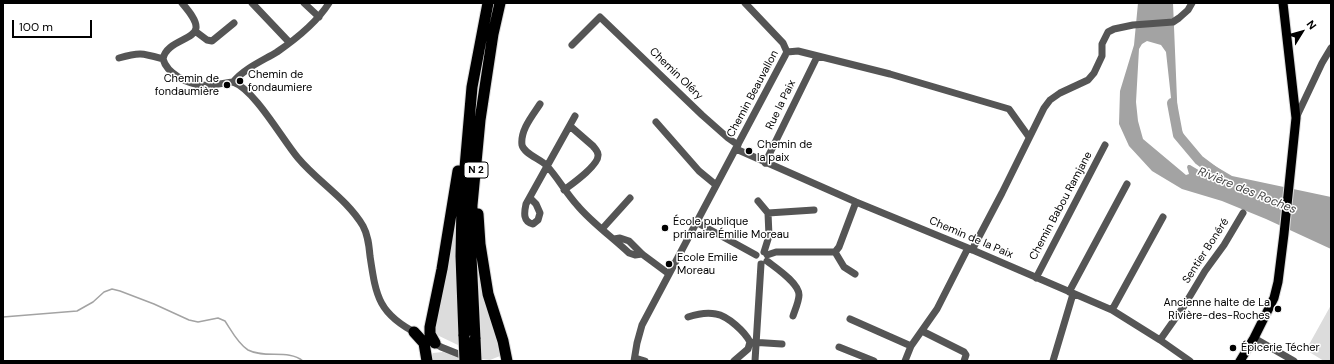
<!DOCTYPE html>
<html>
<head>
<meta charset="utf-8">
<style>
	body { margin:0 }
	#map { position:relative; width:1334px; height:364px; overflow:hidden; background:#fff; font-family:"DM Sans",sans-serif }
	canvas { display:block }
	.frame { position:absolute; inset:0; border:4px solid #000; pointer-events:none }
	.north { position:absolute; left:1282px; top:12px; width:40px; height:40px; -webkit-text-stroke:3px #fff; paint-order:stroke; rotate:53deg; font-size:11px; font-weight:700; line-height:16px; text-align:center; color:#000 }
	.north::after { content:''; display:block; margin:auto; width:14px; height:18px; background:#000; clip-path:polygon(50% 0,100% 100%,50% 72%,0 100%) }
	.scale { position:absolute; left:12px; top:20px; width:80px; height:18px; box-sizing:border-box; border:2px solid #000; border-top:0; padding-left:5px; font-size:12px; line-height:14px; white-space:nowrap; color:#000; -webkit-text-stroke:3px #fff; paint-order:stroke }
</style>
</head>
<body>
<div id="map">
<canvas width="1334" height="364"></canvas>
<div class="frame"></div>
<div class="north">N</div>
<div class="scale">100 m</div>
</div>
<script>
const ctx = document.querySelector('canvas').getContext('2d');
ctx.lineJoin = 'round';
function fill(path, color) { ctx.fillStyle = color; ctx.fill(path, 'evenodd'); }
function strokePath(path, color, width, dash) { ctx.strokeStyle = color; ctx.lineWidth = width; ctx.lineCap = dash ? 'butt' : 'round'; ctx.setLineDash(dash || []); ctx.stroke(path); }
function write(font, color, halo, rows, align = 'center') {
  ctx.font = font + ' "DM Sans",sans-serif'; ctx.lineWidth = 3; ctx.setLineDash([]); ctx.textBaseline = 'middle'; ctx.strokeStyle = halo; ctx.fillStyle = color; for (const [text, x, y, turn = 0] of rows) {
    ctx.save(); ctx.translate(x, y); ctx.rotate((+turn || 0) * Math.PI / 180); ctx.textAlign = isNaN(turn) ? turn : align; if (halo) ctx.strokeText(text, 0, 0); ctx.fillText(text, 0, 0); ctx.restore();
  }
}
fill(new Path2D(`
	M455,213H458L460,346L435,334L433,329L454,235Z
	M478,259L501,350L500,356L490,360L482,359Z
	M1331,305V361H1324L1306,350Z
	M443,352L461,357V361H432L431,359L433,353Z`), '#dcdcdc');
fill(new Path2D(`
	M1138,3H1173L1178,123L1188,143L1205,160L1232,176L1331,197V249L1266,219L1222,201L1182,189L1152,171L1129,146L1119,124L1120,91L1134,45ZM1147,41L1161,45L1166,52L1172,107L1178,135L1189,151L1199,160L1222,176L1223,178L1221,181L1212,178L1190,165H1188L1187,167L1189,174L1186,175L1143,139L1138,121L1136,102L1139,49L1142,44Z`), '#a3a3a3');
strokePath(new Path2D(`
	M3,317L77,311L93,302L104,292L112,289L120,291L154,304L189,320L198,322L218,318L225,321C231,330 238,344 248,350C265,359 288,349 303,361`), '#a3a3a3', 1.5);
strokePath(new Path2D(`
	M1172,103L1178,135L1199,160L1223,178L1232,186`), '#a3a3a3', 10);
const major = new Path2D(`
	M1240,361L1254,338L1274,298L1278,282L1284,234L1296,118L1283,3`);
const highway = new Path2D(`
	M478,214L480,244L488,294L503,341L507,361
	M414,332L424,343L427,361
	M464,336L461,256L462,202L472,87L488,3
	M475,339L471,256L472,205L480,120L493,34L500,3
	M435,343L430,334V327L442,269L458,171`);
strokePath(major, '#dbdbdb', 11);
strokePath(highway, '#dbdbdb', 13);
strokePath(new Path2D(`
	M182,3C187,9 197,20 196,28C195,40 166,41 163,59C167,74 188,84 202,85C213,86 223,83 233,82C245,68 262,61 277,52C296,39 317,22 329,3
	M252,3L289,42
	M304,3L319,17
	M745,3L783,43L787,52
	M195,31L207,40L212,41L234,23
	M572,45L600,17L702,115L728,138L738,145
	M787,52L798,51L890,74L1009,109L1029,137
	M119,58C140,52 142,53 163,59
	M233,82C255,90 282,139 298,158C318,182 347,199 363,226C368,235 369,245 370,256C376,296 378,314 418,334
	M540,104C533,115 520,130 522,145C524,154 541,159 547,166C558,178 566,193 577,205C591,222 612,237 629,253L635,255L642,254
	M1296,118L1322,63L1331,48
	M656,122L699,171L716,185
	M736,149L856,202L968,248L1112,310L1160,340L1190,361
	M765,163L817,57
	M564,190C572,184 599,165 598,155C598,151 595,149 593,146L570,126
	M530,198L536,204L540,213L538,220L533,224C523,222 524,213 526,204L575,116
	M758,201L768,213L769,236L764,252
	M768,213L814,210
	M696,222L756,255
	M602,229L630,198
	M614,239L620,238L629,241L642,254L669,274
	M972,250L1002,193L1044,108L1050,100L1060,93L1088,80L1094,73L1102,56V44L1108,32L1114,29L1133,25L1173,22L1179,18L1188,10L1192,3
	M767,255L776,252H835
	M767,261C776,268 799,283 799,295C799,301 795,310 793,316
	M855,274L844,267L835,252L839,247L856,202
	M1036,278L1105,145
	M1069,292L1127,184
	M1112,310L1163,217
	M688,317C697,314 707,312 716,314C728,316 745,332 750,342
	M850,319L911,346
	M922,331L964,352L966,355L964,361
	M1254,338L1294,361
	M1160,340L1184,306L1205,271L1224,245L1243,213
	M432,342L441,347L466,357
	M839,347L874,361
	M635,358L645,361
	M634,361L637,343L642,325L787,52
	M734,361L748,349L750,342L782,344
	M755,361L761,264
	M905,361L911,346L937,309L968,248
	M1053,361L1073,294`), '#555', 7);
strokePath(major, '#000', 9);
strokePath(highway, '#000', 11);
const highwayBridge = new Path2D(`
	M464,336L465,361
	M475,339L476,361`);
strokePath(highwayBridge, '#dbdbdb', 13, []);
strokePath(highwayBridge, '#000', 11);
for (const [x, y, r, color] of [
	[240,81,4,"#000"],
	[227,85,4,"#000"],
	[749,151,4,"#000"],
	[665,228,4,"#000"],
	[669,264,4,"#000"],
	[1278,309,4,"#000"],
	[1233,348,4,"#000"]
]) { const dot = new Path2D(); dot.arc(x, y, r, 0, 2 * Math.PI); ctx.fillStyle = color; ctx.fill(dot); strokePath(dot, '#fff', 1.5); }
for (const [x, y, w] of [
	[476,170,24]
]) { const box = new Path2D(); box.roundRect(x - w / 2, y - 8, w, 16, 3); ctx.fillStyle = '#fff'; ctx.fill(box); strokePath(box, '#000', 1); }
write('bold 10px', '#000', null, [
	["N 2",476,170]
]);
write('11px', '#000', '#fff', [
	["Chemin Oléry",676,74,44],
	["Chemin Beauvallon",753,94,-62],
	["Rue la Paix",781,105,-64],
	["Chemin Babou Ramjane",1061,206,-62],
	["Chemin de la Paix",971,238,23],
	["Sentier Bonéré",1206,251,-57]
]);
write('11px', '#000', '#fff', [
	["Chemin de",248,75],
	["fondaumiere",248,88],
	["Chemin de",219,79,"right"],
	["fondaumière",219,92,"right"],
	["Chemin de",757,145],
	["la paix",757,158],
	["École publique",673,222],
	["primaire Émilie Moreau",673,235],
	["Ecole Emilie",677,258],
	["Moreau",677,271],
	["Ancienne halte de La",1270,303,"right"],
	["Rivière-des-Roches",1270,316,"right"],
	["Épicerie Técher",1241,348]
], 'left');
write('italic 12px', '#444', '#fff', [
	["Rivière des Roches",1247,191,22]
]);
</script>
</body>
</html>
